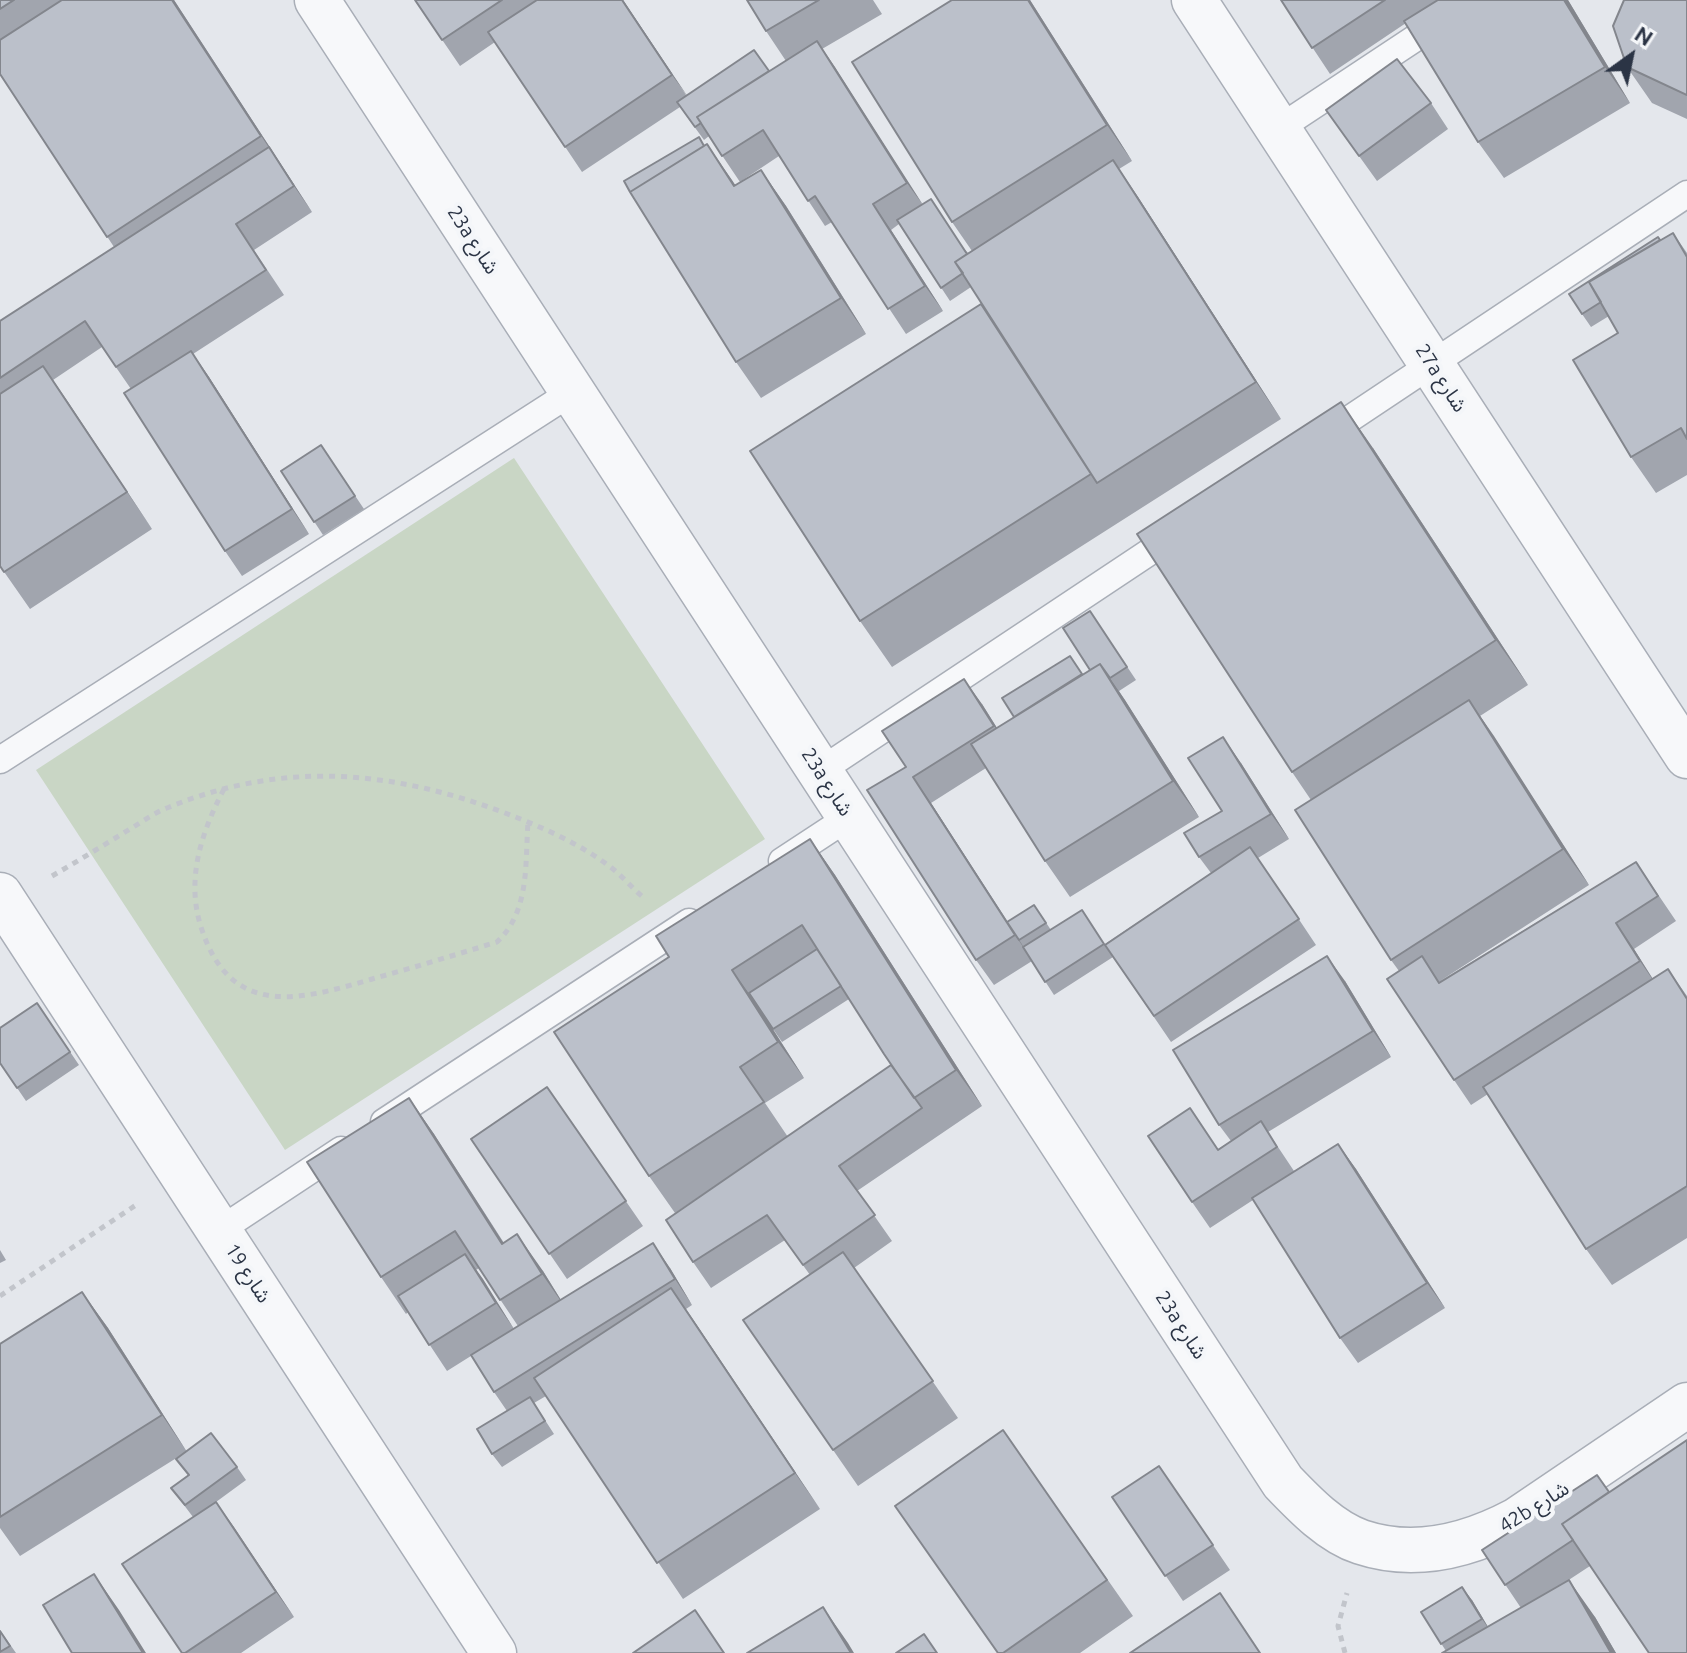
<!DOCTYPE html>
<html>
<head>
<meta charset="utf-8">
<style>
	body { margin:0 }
	#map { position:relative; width:1687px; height:1653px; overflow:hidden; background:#e4e7ec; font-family:Ubuntu,sans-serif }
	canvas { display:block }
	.north { position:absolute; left:1591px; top:16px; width:80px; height:80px; -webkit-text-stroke:6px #f4f6f9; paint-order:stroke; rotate:33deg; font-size:22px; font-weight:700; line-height:32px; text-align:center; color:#2b3445 }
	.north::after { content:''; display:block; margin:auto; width:28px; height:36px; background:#2b3445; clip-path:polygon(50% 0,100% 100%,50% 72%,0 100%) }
</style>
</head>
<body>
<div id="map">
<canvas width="1687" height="1653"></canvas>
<div class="north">N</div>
</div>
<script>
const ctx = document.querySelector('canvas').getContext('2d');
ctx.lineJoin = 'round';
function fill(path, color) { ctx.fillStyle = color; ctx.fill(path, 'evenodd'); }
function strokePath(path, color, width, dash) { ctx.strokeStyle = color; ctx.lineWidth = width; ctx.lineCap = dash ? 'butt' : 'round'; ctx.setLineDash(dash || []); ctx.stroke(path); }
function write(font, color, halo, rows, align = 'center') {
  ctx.font = font + ' Ubuntu,"Noto Sans Arabic",sans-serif'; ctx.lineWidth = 8; ctx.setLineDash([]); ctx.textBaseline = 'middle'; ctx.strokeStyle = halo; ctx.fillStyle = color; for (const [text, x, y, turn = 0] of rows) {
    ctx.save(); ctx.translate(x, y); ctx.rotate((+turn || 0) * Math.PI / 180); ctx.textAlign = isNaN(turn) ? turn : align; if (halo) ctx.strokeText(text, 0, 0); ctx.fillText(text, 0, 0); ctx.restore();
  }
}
fill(new Path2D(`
	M514,458L765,839L285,1150L36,770Z`), '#c9d6c5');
const service = new Path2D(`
	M1278,129L1473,0
	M1324,436L1687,194
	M0,760L572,392
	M820,771L1178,533
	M782,861L849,817
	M384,1122L689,922
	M220,1230L341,1150`);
const minor = new Path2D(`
	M317,0L1283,1482C1305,1505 1331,1532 1361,1542C1415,1560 1470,1545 1517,1520L1687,1405
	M1194,0L1687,756
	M0,895L494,1653`);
strokePath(service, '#a9aeb7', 29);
strokePath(minor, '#a9aeb7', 47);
strokePath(new Path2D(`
	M224,789C201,833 185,881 202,930C233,1023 307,998 379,977C419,966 458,954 497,942C530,911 525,864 528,822
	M52,876C78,861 104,845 130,829C142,822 154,813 167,808C283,760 391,770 505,813C542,827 581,844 613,869C624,878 633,889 644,898
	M0,1296L136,1205
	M1345,1653L1338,1626L1347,1593`), '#c2c5cb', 5, [6, 6]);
strokePath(service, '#f7f8fa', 26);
strokePath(minor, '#f7f8fa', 44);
fill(new Path2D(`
	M0,0H174L312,212L254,250L284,295L193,354L209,377L309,534L242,576L225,551L131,389L102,347L53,380L152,529L30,609L0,566V321L114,247L0,74Z
	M415,0H623L686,95L769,71L786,61L766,31L747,0H873L882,14L822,49L922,204L968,253L972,251L952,222L1030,0L1132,161L1119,169L1138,197L1281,419L892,667L860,621L997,327L971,287L950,301L899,224L891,230L943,311L906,334L832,222L825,226L779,156L740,182L709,136L704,140L680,107L582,172L495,42L460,66Z
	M1281,0H1568L1630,103L1504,178L1478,142L1406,23L1330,74Z
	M1687,0V119L1652,103L1627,67Z
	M1431,103L1448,129L1377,181L1326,110Z
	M705,145L735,185L761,170L786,206L866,334L761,398L736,362Z
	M1673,233L1687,253V475L1656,493L1631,457L1618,333L1609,316L1591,327L1582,314L1660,240Z
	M321,445L364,509L323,535L281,471Z
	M1373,448L1528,685L1480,716L1589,885L1440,981L1636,862L1676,921L1634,949L1653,979L1668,969L1687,996V1238L1612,1285L1586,1249L1488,1094L1471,1105L1454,1080L1399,971L1391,960L1311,800L1292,772Z
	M1090,611L1136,680L1119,691L1199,817L1070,897L1045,861L986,768L931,803L1008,922L1034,905L1051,930L1105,944L1211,873L1199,857L1222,811L1241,763L1289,839L1258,858L1316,945L1171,1042L1113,957L1054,995L1032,961L994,985L976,960L906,767L982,704L997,728L1090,670Z
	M810,839L835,875L982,1106L857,1191L892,1241L854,1268L958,1418L858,1486L743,1320L810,1275L785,1240L711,1288L693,1262L723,1181L675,1213L649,1176L669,957ZM849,999L891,1065L788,1137L765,1103L804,1078L769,1023L782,1042Z
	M1345,981L1391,1057L1268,1132L1294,1171L1338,1144L1356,1169L1445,1308L1358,1363L1340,1338L1253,1200L1210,1228L1192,1202L1218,1149L1231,1141L1219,1125Z
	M37,1003L79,1065L26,1101L0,1063Z
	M547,1087L643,1226L567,1279L471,1139Z
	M409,1098L434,1134L504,1243L543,1271L561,1300L670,1268L692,1305L686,1309L820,1509L683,1599L546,1396L534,1403L554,1434L502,1467L492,1454L507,1411L494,1392L518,1326L479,1268L476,1270L514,1329L447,1371L408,1312L406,1314L381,1277Z
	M0,1250L6,1260L0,1263Z
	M82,1292L108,1328L187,1452L237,1467L246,1480L216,1502L294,1617L241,1653H182L193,1517L171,1488L188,1475L176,1459L186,1452L20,1556L0,1528V1344Z
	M1003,1430L1133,1616L1080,1653H998Z
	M1159,1466L1230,1570L1183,1601L1112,1497Z
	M1597,1475L1590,1566L1558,1587L1595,1617L1616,1653H1442L1446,1651L1421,1612L1472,1600L1488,1627L1521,1608L1482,1550Z
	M0,1630L16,1653H0Z`), '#a1a5ae');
fill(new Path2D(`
	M172,0H174L312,212L294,186Z
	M622,0H623L690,100L672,75Z
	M1028,0H1030L1132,161L1107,125Z
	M1564,0H1568L1630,103L1605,67Z
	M817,41L835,67L925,208L907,183Z
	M707,144L732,180L759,222L734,186Z
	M1113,160L1138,197L1281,419L1256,382Z
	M761,170L786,206L866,334L841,298Z
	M873,204L891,230L943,311L925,286Z
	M191,351L209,377L309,534L292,509Z
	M43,366L68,402L152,529L127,492Z
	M1341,402L1373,448L1528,685L1496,640Z
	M1100,664L1125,700L1199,817L1173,781Z
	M964,679L982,704L1012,752L994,726Z
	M1469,700L1494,736L1589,885L1563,849Z
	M1223,737L1241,763L1289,839L1271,814Z
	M913,777L931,803L1032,960L1015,935Z
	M810,839L835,875L982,1106L956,1070Z
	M1616,923L1634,949L1657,986L1640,961Z
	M1327,956L1345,981L1391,1057L1373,1031Z
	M732,970L758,1006L804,1078L778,1042Z
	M409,1098L434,1134L527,1280L502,1244Z
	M1338,1144L1356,1169L1445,1308L1427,1283Z
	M517,1234L543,1271L567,1310L542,1274Z
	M653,1243L670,1268L692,1305L675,1279Z
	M465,1254L483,1279L514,1329L496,1303Z
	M671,1288L696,1324L820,1509L795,1473Z
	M82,1292L108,1328L187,1452L162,1415Z
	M216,1502L234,1527L294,1617L276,1592Z
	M94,1574L119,1610L146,1653H143Z
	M1569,1580L1595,1617L1616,1653H1611Z
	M1462,1587L1472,1600L1491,1632L1482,1619Z
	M823,1607L848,1643L854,1653H851Z`), '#83868d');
const building = new Path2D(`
	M0,0H14L0,9Z
	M62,0H172L261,136L107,237L0,74V40Z
	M415,0H502L442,40Z
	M537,0H622L672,75L565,147L488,32Z
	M747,0H819L766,31Z
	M952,0H1028L1107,125L952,222L852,62Z
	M1281,0H1385L1312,48Z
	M1438,0H1564L1605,67L1478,142L1404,21Z
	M1624,0H1687V95L1627,67L1613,26Z
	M817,41L907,183L873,204L925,286L888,309L815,196L808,201L763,130L722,156L697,117Z
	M754,50L769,71L697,117L701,123L695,127L677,102Z
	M1397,59L1431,103L1359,156L1326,110Z
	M699,137L704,146L630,192L624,181Z
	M707,144L734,186L761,170L841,298L736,362L630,192Z
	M269,147L294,186L236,224L266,270L116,367L85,321L0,378V321Z
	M1113,160L1256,382L1097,483L955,262Z
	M931,199L967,254L955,262L963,273L941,288L897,220Z
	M1673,233L1687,257V439L1681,428L1631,457L1573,360L1618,333L1589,282Z
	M1658,237L1660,240L1589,282L1601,302L1582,314L1569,294Z
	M981,304L1091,474L860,621L750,451Z
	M191,351L292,509L225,551L124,393Z
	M43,366L127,492L4,572L0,566V394Z
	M1341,402L1496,640L1292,772L1137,534Z
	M321,445L355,496L314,522L281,471Z
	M1090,611L1127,667L1110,678L1100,664L1090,670L1063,628Z
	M1070,656L1082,674L1014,717L1002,698Z
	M1100,664L1173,781L1045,861L971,744Z
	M964,679L994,726L913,777L1015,935L976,960L867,790L906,767L882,731Z
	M1469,700L1563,849L1391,960L1295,810Z
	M1223,737L1271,814L1199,857L1184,833L1222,811L1188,758Z
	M810,839L956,1070L914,1098L884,1054L802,925L732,970L778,1042L740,1067L764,1102L649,1176L554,1032L669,957L656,936Z
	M1250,847L1299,919L1154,1016L1105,945Z
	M1636,862L1658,896L1616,923L1640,961L1454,1080L1387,979L1422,956L1439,983Z
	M1034,905L1046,923L1019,940L1007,922Z
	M1082,910L1104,944L1045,982L1023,947Z
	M817,949L841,986L773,1029L749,993Z
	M1327,956L1373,1031L1219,1125L1173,1050Z
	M1668,969L1687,999V1186L1586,1249L1483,1087Z
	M37,1003L70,1052L17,1088L0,1063V1028Z
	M891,1065L922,1108L839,1166L875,1215L803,1265L767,1215L693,1262L666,1220Z
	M547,1087L626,1201L549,1254L471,1139Z
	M409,1098L502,1244L517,1234L542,1274L500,1300L455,1231L381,1277L307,1162Z
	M1190,1108L1218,1150L1261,1121L1277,1147L1192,1202L1148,1136Z
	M1338,1144L1427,1283L1340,1338L1252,1198Z
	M653,1243L675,1279L494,1392L471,1355Z
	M843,1252L933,1381L833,1450L743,1320Z
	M465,1254L496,1303L429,1345L398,1296Z
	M671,1288L795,1473L657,1563L534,1378Z
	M82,1292L162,1415L0,1517V1344Z
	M530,1397L545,1421L492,1454L477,1429Z
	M1003,1430L1107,1580L1003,1653H998L895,1506Z
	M211,1433L237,1467L185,1505L171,1488L189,1475L176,1459Z
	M1687,1440V1653H1649L1562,1524Z
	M1159,1466L1213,1545L1165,1576L1112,1497Z
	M1597,1475L1609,1492L1562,1524L1573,1540L1505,1585L1482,1550Z
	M216,1502L276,1592L185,1653H182L122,1564Z
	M94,1574L143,1653H72L43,1605Z
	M1569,1580L1611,1653H1442Z
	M1462,1587L1482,1619L1441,1644L1421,1612Z
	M1220,1593L1260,1653H1130Z
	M823,1607L851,1653H747Z
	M695,1610L724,1653H633Z
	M0,1631L10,1646L0,1652Z
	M924,1634L937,1653H896Z`);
fill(building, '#bbc0ca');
strokePath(building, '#83868d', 2);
write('20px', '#2b3445', '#f4f6f9', [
	["23a شارع",473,240,57],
	["27a شارع",1441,378,57],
	["23a شارع",827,782,57],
	["شارع 19",248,1273,57],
	["23a شارع",1181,1325,57],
	["42b شارع",1534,1507,-32]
]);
</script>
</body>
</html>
